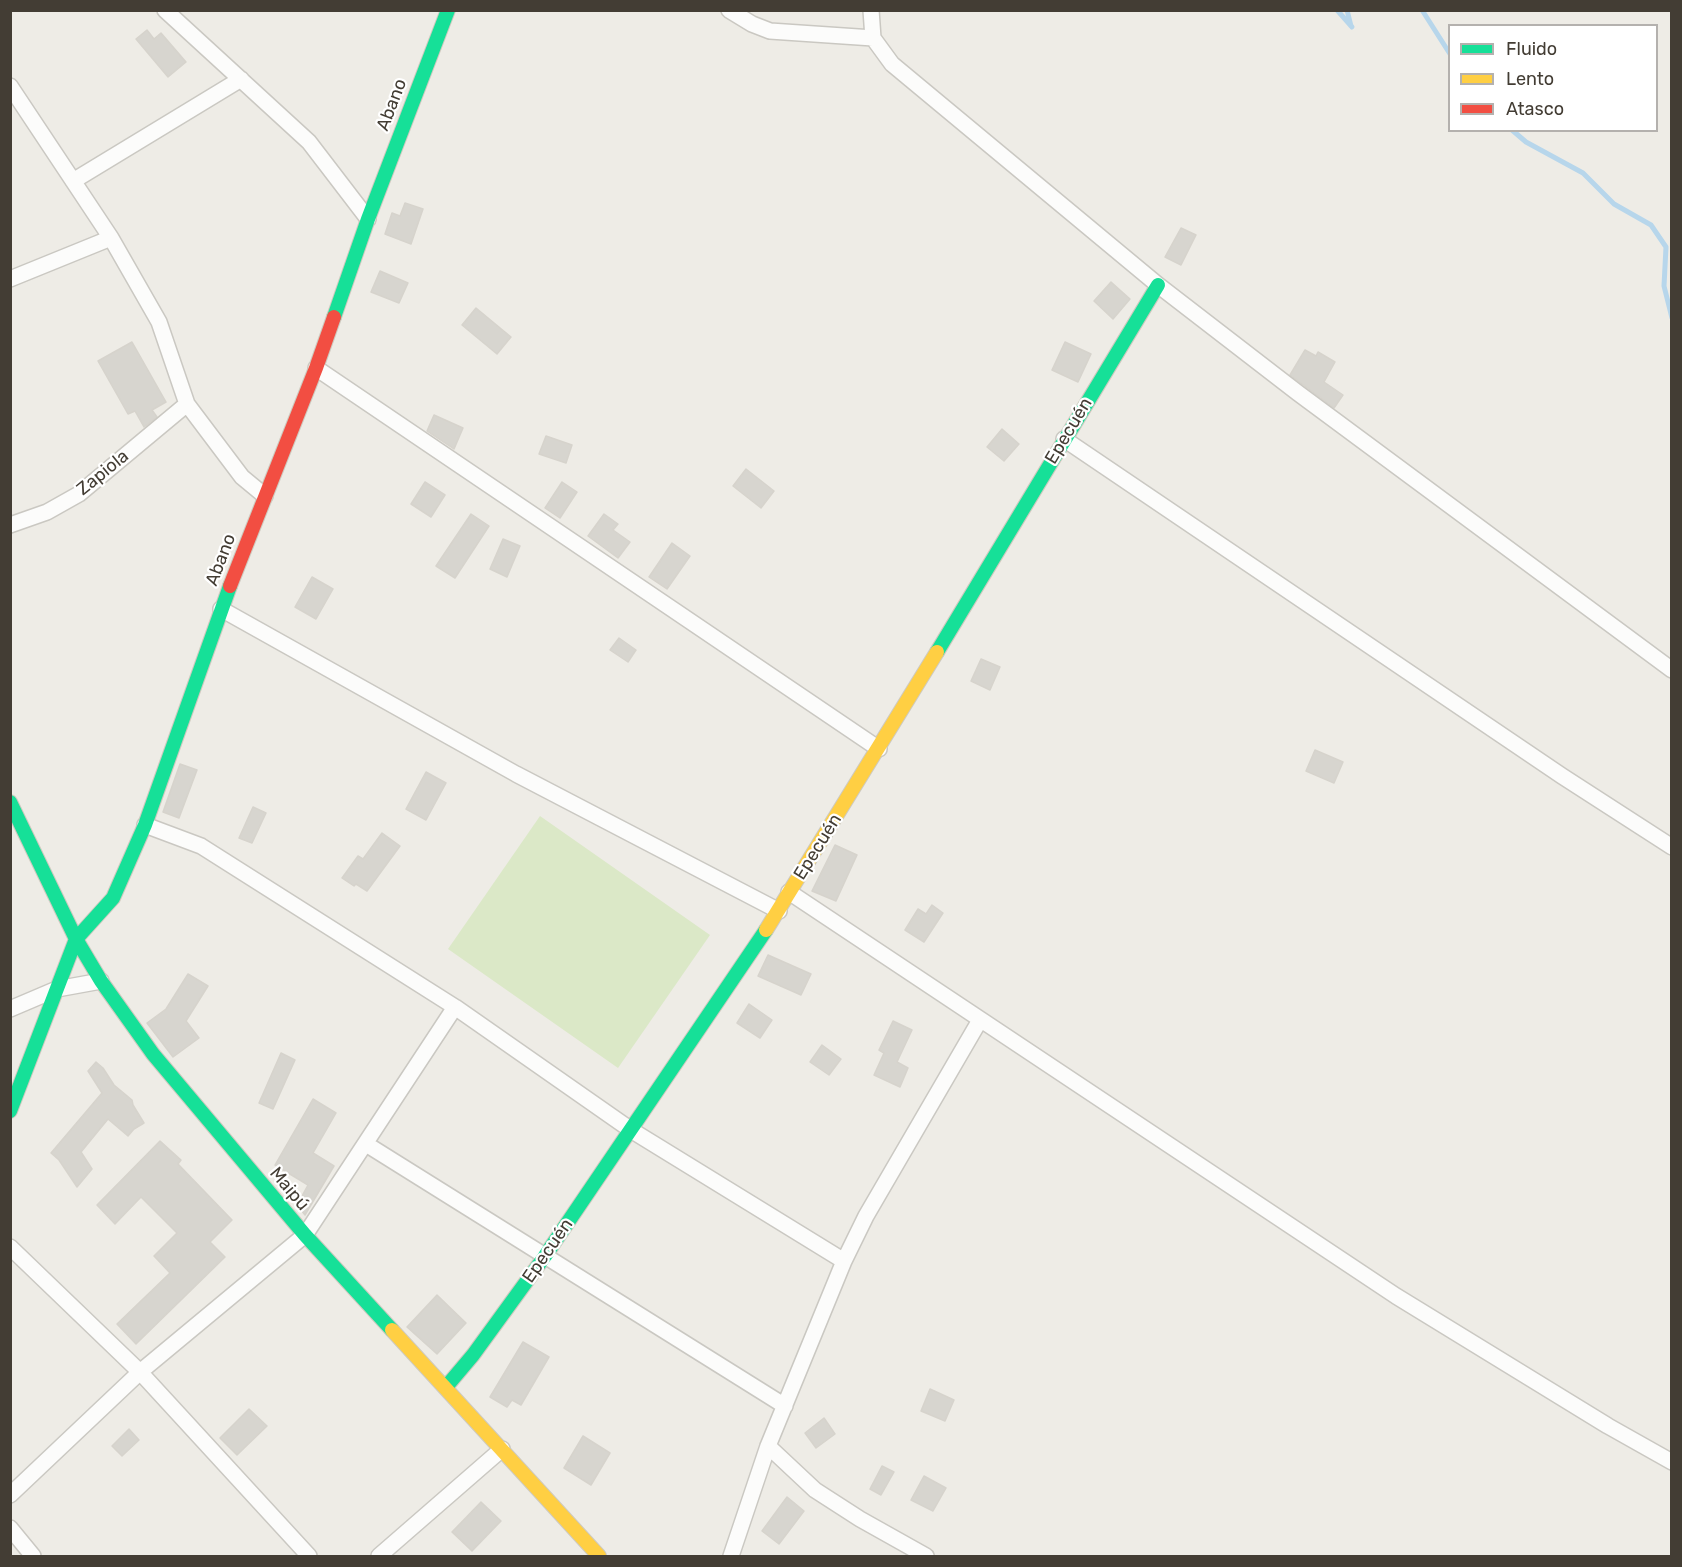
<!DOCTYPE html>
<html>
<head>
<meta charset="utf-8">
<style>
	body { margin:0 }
	#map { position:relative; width:1682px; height:1567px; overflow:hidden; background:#eeece6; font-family:Rubik,sans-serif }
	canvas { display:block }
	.frame { position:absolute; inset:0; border:12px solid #433d34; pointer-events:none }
	.legend { position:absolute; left:1448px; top:24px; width:210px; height:108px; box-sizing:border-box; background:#fff; border:2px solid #b4b1ae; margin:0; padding:8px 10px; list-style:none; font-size:18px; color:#433d34 }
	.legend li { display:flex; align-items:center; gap:12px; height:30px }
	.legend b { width:30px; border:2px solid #b4b1ae }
</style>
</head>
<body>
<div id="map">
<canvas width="1682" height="1567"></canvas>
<div class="frame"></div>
<ul class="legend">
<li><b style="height:8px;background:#16e098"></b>Fluido</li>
<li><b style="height:8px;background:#ffcf43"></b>Lento</li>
<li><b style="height:8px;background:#f24e42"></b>Atasco</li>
</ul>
</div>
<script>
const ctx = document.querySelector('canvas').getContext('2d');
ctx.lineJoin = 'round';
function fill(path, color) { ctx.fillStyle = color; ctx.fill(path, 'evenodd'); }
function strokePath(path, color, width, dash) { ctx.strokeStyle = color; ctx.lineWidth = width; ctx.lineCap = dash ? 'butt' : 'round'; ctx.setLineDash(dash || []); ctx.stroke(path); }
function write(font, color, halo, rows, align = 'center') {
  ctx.font = font + ' Rubik,sans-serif'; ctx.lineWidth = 4.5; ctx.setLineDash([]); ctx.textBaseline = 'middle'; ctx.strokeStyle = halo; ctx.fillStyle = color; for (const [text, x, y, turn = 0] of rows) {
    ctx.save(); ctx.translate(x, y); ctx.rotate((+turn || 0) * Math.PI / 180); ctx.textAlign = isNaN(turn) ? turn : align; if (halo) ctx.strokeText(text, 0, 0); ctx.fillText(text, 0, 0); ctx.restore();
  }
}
fill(new Path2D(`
	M540,816L710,935L618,1068L448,949Z`), '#dbe8c7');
strokePath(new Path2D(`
	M1337,10L1352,27
	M1347,10L1351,26
	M1422,10L1450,54
	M1512,130L1526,142L1583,173L1614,204L1651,225L1666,247L1664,286L1672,318`), '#b7d6eb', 5);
const building = new Path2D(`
	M147,30L154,39L161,33L186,62L168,77L136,39Z
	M405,203L423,209L411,244L385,234L392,213L400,216Z
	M1181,228L1196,235L1181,265L1165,257Z
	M380,271L408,283L399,303L371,292Z
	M1111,282L1130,299L1113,319L1094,301Z
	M476,308L511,337L497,354L462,325Z
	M132,342L166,402L152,410L157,417L144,427L135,411L128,414L98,361Z
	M1065,342L1091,354L1078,382L1052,370Z
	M1305,350L1316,356L1318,352L1335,362L1324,382L1343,395L1334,408L1290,375Z
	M434,415L463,428L454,449L427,431Z
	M1002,429L1019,444L1004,461L987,447Z
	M546,436L572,445L566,463L539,454Z
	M746,469L774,491L761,508L733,486Z
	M425,482L445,495L431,517L411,504Z
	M562,482L577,492L560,518L545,508Z
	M471,514L489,526L455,578L436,566Z
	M604,514L618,524L613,530L630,542L618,558L588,536Z
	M503,539L520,546L507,577L490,569Z
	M672,543L690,556L667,589L649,577Z
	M312,577L333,589L316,619L295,607Z
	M619,638L636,650L628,662L610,650Z
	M981,659L1000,667L990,690L971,681Z
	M1315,750L1343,762L1334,783L1306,771Z
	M180,764L197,770L179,818L163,812Z
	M426,772L446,783L426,820L406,809Z
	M253,807L266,813L252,843L239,838Z
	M382,833L400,846L367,891L356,884L354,886L342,878L358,856L363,859Z
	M835,845L857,855L836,901L812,891Z
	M932,905L943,913L924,942L905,930L918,909L926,914Z
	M768,955L811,974L801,995L758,976Z
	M188,974L208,986L186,1021L199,1038L173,1057L147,1023L166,1009Z
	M749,1004L772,1020L760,1038L737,1023Z
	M893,1021L912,1030L897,1062L908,1068L900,1087L874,1075L884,1053L879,1050Z
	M822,1045L841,1059L829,1075L810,1062Z
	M281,1053L295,1060L273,1109L259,1103Z
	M96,1062L103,1068L114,1085L132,1100L133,1105L144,1123L134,1129L128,1136L108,1119L81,1152L92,1169L77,1187L59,1160L51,1153L102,1093L88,1071Z
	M313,1099L336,1113L313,1153L334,1166L305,1215L297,1205L308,1185L275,1165Z
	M160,1141L181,1160L178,1164L232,1220L210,1242L225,1257L136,1344L117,1324L170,1273L154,1256L177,1233L141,1197L115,1224L97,1205Z
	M437,1295L466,1323L437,1354L407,1327Z
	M523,1342L549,1357L521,1405L512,1400L507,1407L490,1397Z
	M930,1389L954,1400L945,1421L921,1411Z
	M249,1409L267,1426L237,1455L220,1438Z
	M824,1418L835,1434L816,1448L805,1433Z
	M129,1429L139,1440L122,1456L112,1446Z
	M583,1436L610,1453L591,1485L564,1468Z
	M882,1466L894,1472L881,1495L870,1489Z
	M924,1476L946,1488L933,1511L911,1500Z
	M787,1497L804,1511L779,1544L762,1531Z
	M481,1502L501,1521L472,1551L452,1532Z`);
fill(building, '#d7d5cf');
strokePath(building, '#d6d3cc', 1.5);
const street = new Path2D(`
	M165,10L309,142L368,219
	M729,10L752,24L770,31L873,38
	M871,10L873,38L892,64L1158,285L1298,393L1672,670
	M10,86L111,238L159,322L187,404L242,477L265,496
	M73,181L241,79
	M10,279L111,238
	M316,368L879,749
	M1064,439L1562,776L1672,847
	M10,525L47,512L79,494L187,404
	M221,609L516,774L779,911
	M145,825L201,846L455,1007L631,1130L844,1261
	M789,892L1396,1296L1608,1426L1672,1462
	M10,1009L57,989L101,981
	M366,1144L785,1406
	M10,1247L140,1372L309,1556
	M768,1446L815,1490L860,1519L926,1556
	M10,1495L140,1372L305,1235L455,1007
	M10,1528L33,1556
	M379,1556L502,1449
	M731,1556L768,1446L844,1261L866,1216L980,1020`);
const fast = new Path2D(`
	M334,317L368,219L448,10
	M937,652L1158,285
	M10,802L76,939L101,981L153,1054L305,1235L392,1330
	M10,1111L76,939L113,898L145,825L230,586
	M446,1387L473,1355L545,1256L766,930`);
const slow = new Path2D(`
	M766,930L937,652
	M392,1330L599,1556`);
const jam = new Path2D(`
	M230,586L316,368L334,317`);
strokePath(street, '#cac8c2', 18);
strokePath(fast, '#cecabf', 16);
strokePath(slow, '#cecabf', 16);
strokePath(jam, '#cecabf', 16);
strokePath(street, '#fcfcfb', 15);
strokePath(fast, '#16e098', 14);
strokePath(slow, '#ffcf43', 14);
strokePath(jam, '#f24e42', 14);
write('18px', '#433d34', '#fff', [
	["Abano",392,105,-69],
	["Epecuén",1069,431,-59],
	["Zapiola",103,473,-39],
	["Abano",221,560,-69],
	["Epecuén",818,847,-58],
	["Maipú",289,1189,50],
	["Epecuén",548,1251,-55]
]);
</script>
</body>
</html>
